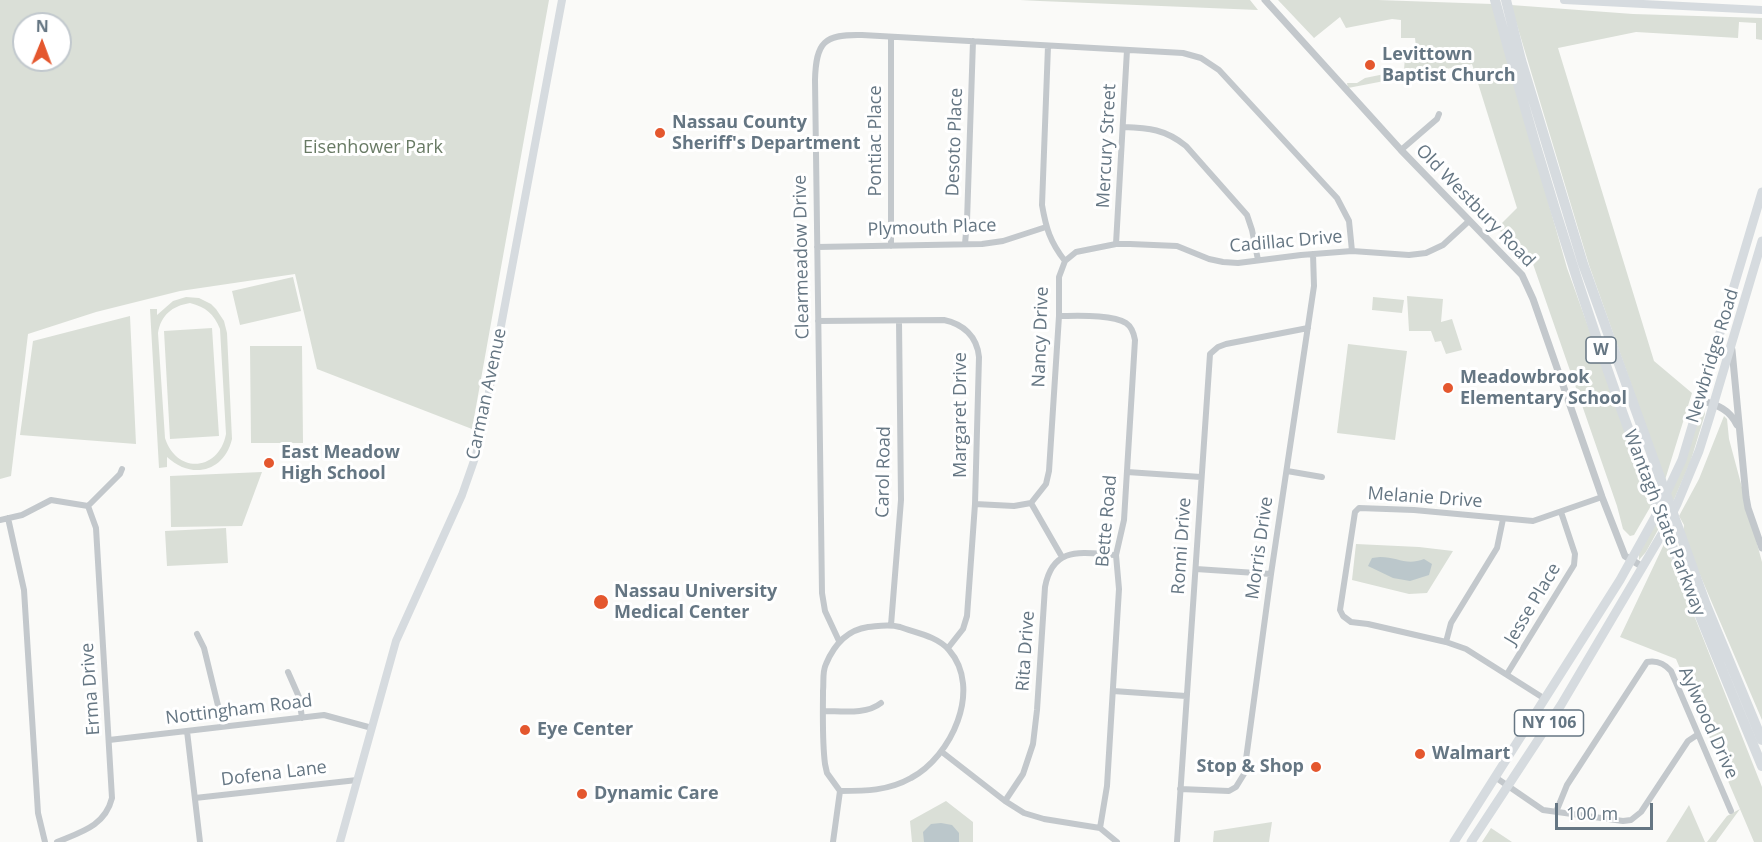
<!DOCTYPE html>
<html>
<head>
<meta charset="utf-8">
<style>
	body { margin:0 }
	#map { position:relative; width:1762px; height:842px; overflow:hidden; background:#fafaf8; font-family:"Open Sans",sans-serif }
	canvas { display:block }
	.north { position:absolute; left:12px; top:12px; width:60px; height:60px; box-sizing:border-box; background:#fff; border:2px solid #c1c8cd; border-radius:50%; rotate:1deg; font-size:16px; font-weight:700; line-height:24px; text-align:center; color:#657683 }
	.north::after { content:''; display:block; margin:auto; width:21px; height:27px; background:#e4572e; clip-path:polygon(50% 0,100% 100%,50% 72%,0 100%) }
	.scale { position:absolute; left:1555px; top:803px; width:98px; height:27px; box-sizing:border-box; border:3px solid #657683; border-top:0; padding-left:8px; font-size:18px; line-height:21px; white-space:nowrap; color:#657683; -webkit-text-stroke:4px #fff; paint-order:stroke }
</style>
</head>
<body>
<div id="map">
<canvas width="1762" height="842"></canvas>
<div class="north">N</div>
<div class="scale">100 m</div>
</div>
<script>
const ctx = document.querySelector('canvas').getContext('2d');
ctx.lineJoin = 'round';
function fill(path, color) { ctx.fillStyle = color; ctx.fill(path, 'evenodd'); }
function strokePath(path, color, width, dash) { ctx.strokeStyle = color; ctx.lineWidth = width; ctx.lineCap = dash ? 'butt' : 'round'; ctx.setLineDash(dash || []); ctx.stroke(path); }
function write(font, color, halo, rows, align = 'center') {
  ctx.font = font + ' "Open Sans",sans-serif'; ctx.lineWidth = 6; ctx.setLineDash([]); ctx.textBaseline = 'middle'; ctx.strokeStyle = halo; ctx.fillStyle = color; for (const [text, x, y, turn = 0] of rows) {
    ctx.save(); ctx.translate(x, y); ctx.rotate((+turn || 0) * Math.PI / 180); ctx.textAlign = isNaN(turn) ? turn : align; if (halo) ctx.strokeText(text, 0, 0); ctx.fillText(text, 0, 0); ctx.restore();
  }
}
fill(new Path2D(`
	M0,0H549L472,429L317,369L295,274L180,291L96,312L28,334L11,476L0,479ZM24,24H60V60H24Z
	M1020,0H1250L1258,10L1040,1Z
	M1278,0H1378L1492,4L1567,268L1652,504L1634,535L1630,536L1623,529L1617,506L1533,264L1497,228L1517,208L1472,64L1348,88L1347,83H1357L1365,78L1404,70L1405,57L1417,56L1415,38H1401V20L1392,19L1346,28L1340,17L1314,38Z
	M1511,5L1633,14L1762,18V40L1756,39V23L1739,22L1738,38L1636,32L1558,48L1654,361L1692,393L1665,480L1589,265Z
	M293,277L301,311L240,325L232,291Z
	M1407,296L1443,299L1441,322L1452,319L1462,350L1446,354L1441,341L1435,342L1431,331H1409Z
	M186,297L199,298L211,304L216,309L224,321L227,333L232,439C224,472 192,480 167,457V467L159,468L150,309H157V315L173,301ZM190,303C206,307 214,314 220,329L226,434C219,471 177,475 165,438L158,333C161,315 172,306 190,303Z
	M1373,297L1404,300L1402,313L1372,310Z
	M130,316L136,444L20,435L33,341Z
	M212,328L219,436L170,439L164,331Z
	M1348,344L1407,351L1395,440L1337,433Z
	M250,346H302L303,443H251Z
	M1704,411L1705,414L1691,460L1673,502L1670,494L1700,413Z
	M1724,416L1727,419L1729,439L1762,562V720L1683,535L1684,525L1679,516L1699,479Z
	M262,472L242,526L171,527L170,476Z
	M1657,521L1659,528L1646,552L1639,560V554Z
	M226,528L228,563L167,566L165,531Z
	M1665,542L1762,787V842H1754L1740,809L1716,842H1707L1727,816L1740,809L1676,659L1620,637Z
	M1356,544L1419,547L1453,551L1427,593L1409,594L1352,580Z
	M946,801L973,822V842H912L910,821Z
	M1689,805L1705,842H1666Z
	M1272,822L1269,842H1213L1214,831Z
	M1491,828L1512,842H1482Z`), '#dadfd7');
fill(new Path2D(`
	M1380,557C1398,557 1406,566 1424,559L1432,564L1429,575L1410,581L1393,578L1368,566L1372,558Z
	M941,823L952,825L959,833V842H924L923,832L931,824Z`), '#bbc7cb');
strokePath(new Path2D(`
	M891,37V246
	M1123,127C1149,128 1165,129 1186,146L1247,215L1252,230L1258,260
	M1401,150L1437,119L1439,114
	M965,244L967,221L973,41
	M1116,244L1127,50
	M817,247L982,244L1003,241L1046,227
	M1065,261L1076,252L1116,244H1130L1177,246L1209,259L1223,262L1238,263L1301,255L1352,251L1409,255L1426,253L1443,245L1469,221
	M1059,316C1076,316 1112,314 1126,323C1132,327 1134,334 1135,340L1124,520L1116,555L1119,589L1107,786L1100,828
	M818,321L944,320C963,324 977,336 979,357L975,504L967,616L963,629L948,648
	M1287,471L1322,477
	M1127,472L1201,477
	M1031,503L1062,557
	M975,504L1014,506L1031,503L1046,484L1049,471L1059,316V277L1065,261C1050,242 1046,228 1042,205L1048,46
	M8,518L24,590L38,813L45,842
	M0,520L22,515L51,500L88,506L120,474L122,469
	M1196,569L1271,574
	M891,625L901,500L899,321
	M197,634L204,648L223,726
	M839,641L825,611L822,593L815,80C816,42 824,34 862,35L1183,53L1201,58L1219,70L1337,198L1349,221L1352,251
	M1446,642L1451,623L1497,548L1503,519
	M288,672L299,697L302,718
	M1507,674L1574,565L1575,554L1561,512
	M1113,691L1186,696
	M1545,699L1466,649L1446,642L1368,624L1351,622L1343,616L1340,610L1355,512L1359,508L1414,510L1533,521L1602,497
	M823,711C842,711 866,715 881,703
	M187,731L200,842
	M109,740L324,715L372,728
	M942,752L1005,801L1024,813L1044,819L1100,828L1117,842
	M1495,777L1543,810L1623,821L1631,820L1641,812L1688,741L1697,735
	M1180,789L1229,791L1236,787L1244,774L1271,574L1314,286L1313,254
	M195,798L357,780
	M1005,801L1023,774L1033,744L1037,710L1045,587C1053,545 1082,553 1116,555
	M1556,812L1567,785L1647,662C1657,660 1664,663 1671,671L1731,811
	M57,842C81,832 105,826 112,798L96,528L88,506
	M833,842L840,791L827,773L825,764C822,740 823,715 823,691C824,682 822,672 826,664C834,645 847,630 868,627C880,626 889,624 900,627C916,633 937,636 949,650C983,689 951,757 911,778C888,791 865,791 840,791
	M1177,842L1210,354L1218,347L1226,344L1308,328`), '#c3c8cc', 6);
strokePath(new Path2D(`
	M1265,0L1401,150L1522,275L1533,299L1602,497L1625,556L1643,567
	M1732,350L1746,497L1748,508L1762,548
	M1700,400C1716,405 1729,408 1737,425`), '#c3c8cc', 7);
strokePath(new Path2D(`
	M1564,0L1762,10
	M340,842L396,641L462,495L476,455L484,423L492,374L562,0`), '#d6dbdf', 8);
strokePath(new Path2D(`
	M1454,842L1620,580L1655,517L1682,460L1762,192
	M1471,842L1561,705L1662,534L1677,504L1699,451L1710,416L1762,241`), '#d6dbdf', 9);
strokePath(new Path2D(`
	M1495,0C1544,184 1602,366 1671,543C1700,618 1731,692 1762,766
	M1506,0L1521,60L1583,264L1706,605L1762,740`), '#d6dbdf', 10);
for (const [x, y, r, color] of [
	[1370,65,6,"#e4572e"],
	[660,133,6,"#e4572e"],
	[1448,388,6,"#e4572e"],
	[269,463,6,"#e4572e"],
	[601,602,8,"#e4572e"],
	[525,730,6,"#e4572e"],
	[1420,754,6,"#e4572e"],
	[1316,767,6,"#e4572e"],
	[582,794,6,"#e4572e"]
]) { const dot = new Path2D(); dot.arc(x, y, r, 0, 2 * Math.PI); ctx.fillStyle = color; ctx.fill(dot); strokePath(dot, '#fff', 2); }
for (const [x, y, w] of [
	[1601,350,30],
	[1549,723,69]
]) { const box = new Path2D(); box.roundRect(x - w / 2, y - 13, w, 26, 4.5); ctx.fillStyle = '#fff'; ctx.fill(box); strokePath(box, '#657683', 1.5); }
write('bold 16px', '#657683', null, [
	["W",1601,350],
	["NY 106",1549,723]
]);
write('bold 18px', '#657683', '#fff', [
	["Levittown",1382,55],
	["Baptist Church",1382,76],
	["Nassau County",672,123],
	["Sheriff's Department",672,144],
	["Meadowbrook",1460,378],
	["Elementary School",1460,399],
	["East Meadow",281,453],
	["High School",281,474],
	["Nassau University",614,592],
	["Medical Center",614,613],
	["Eye Center",537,730],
	["Walmart",1432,754],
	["Stop & Shop",1304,767,"right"],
	["Dynamic Care",594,794]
], 'left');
write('18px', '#657683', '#fff', [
	["Pontiac Place",876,141,-90],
	["Desoto Place",955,142,-88],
	["Mercury Street",1107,146,-87],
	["Old Westbury Road",1475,206,46],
	["Plymouth Place",932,228,-2],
	["Cadillac Drive",1286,242,-5],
	["Clearmeadow Drive",802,257,-91],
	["Nancy Drive",1041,337,-88],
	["Newbridge Road",1713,356,-73],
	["Carman Avenue",487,394,-78],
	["Margaret Drive",961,415,-90],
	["Carol Road",884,472,-89],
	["Melanie Drive",1425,498,4],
	["Bette Road",1107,521,-85],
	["Wantagh State Parkway",1664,523,69],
	["Ronni Drive",1182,546,-86],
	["Morris Drive",1260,548,-82],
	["Jesse Place",1533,604,-59],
	["Rita Drive",1026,651,-86],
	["Erma Drive",91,689,-94],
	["Nottingham Road",239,710,-7],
	["Aylwood Drive",1708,723,66],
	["Dofena Lane",274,774,-7]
]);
write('18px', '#687a64', '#fff', [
	["Eisenhower Park",373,148]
]);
</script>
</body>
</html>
